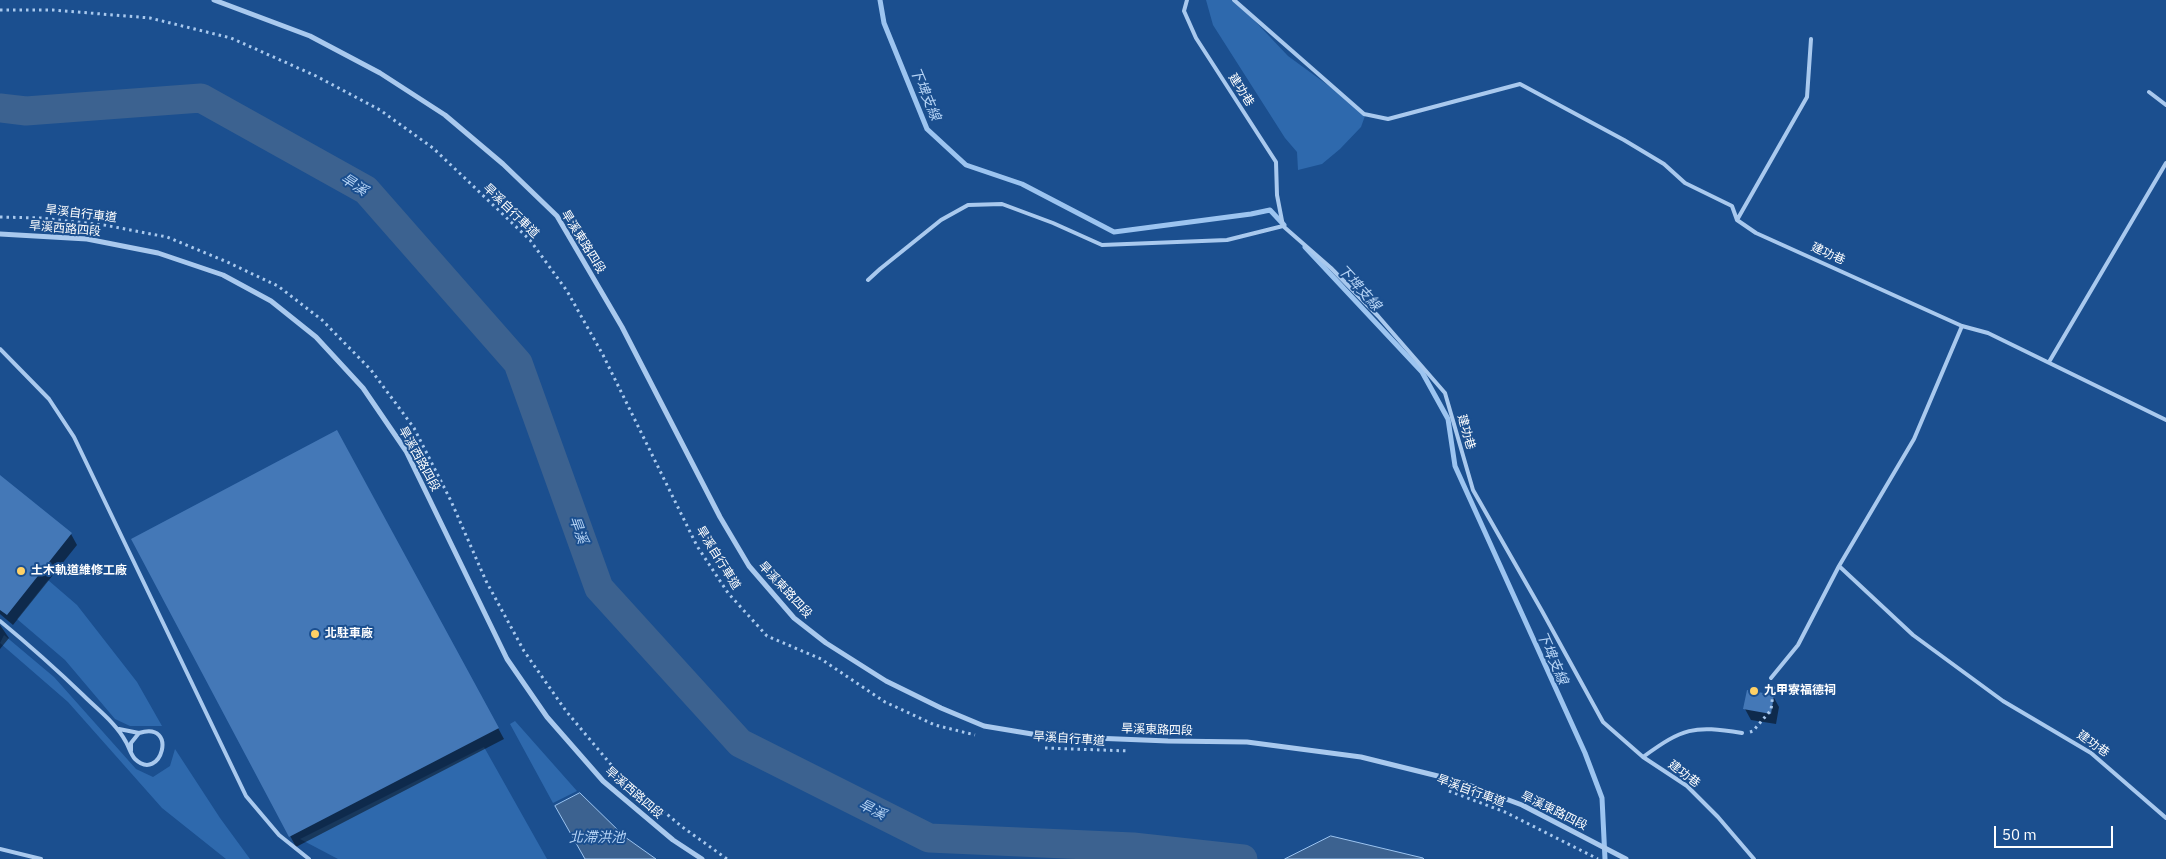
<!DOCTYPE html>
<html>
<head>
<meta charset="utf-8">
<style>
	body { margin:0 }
	#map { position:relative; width:2166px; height:859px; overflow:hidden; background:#1b4f8f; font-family:"IBM Plex Sans",sans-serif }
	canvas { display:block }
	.scale { position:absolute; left:1994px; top:826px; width:119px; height:22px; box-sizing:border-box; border:2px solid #fff; border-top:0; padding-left:6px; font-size:15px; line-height:18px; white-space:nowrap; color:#fff; -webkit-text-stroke:4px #1b4f8f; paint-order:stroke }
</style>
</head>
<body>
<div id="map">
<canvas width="2166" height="859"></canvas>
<div class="scale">50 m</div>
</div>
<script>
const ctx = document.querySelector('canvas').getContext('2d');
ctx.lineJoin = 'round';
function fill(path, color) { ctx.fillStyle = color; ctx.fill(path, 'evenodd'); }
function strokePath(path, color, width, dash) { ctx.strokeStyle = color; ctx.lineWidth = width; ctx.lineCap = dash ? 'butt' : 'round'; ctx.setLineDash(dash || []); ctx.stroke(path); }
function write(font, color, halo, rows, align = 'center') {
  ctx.font = font + ' "IBM Plex Sans","Noto Sans TC",sans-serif'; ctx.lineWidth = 4; ctx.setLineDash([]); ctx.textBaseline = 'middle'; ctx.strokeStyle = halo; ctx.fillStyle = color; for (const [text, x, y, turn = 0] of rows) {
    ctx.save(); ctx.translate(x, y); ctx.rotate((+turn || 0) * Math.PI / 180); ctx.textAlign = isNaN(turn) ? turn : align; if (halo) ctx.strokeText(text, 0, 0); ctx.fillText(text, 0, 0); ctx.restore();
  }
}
fill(new Path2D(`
	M1206,0H1235L1288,56L1366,113L1361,127L1340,149L1322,164L1298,170L1297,152L1285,138L1213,25Z
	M48,580L77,605L137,682L162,726H130L115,719L65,660L17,619Z
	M4,635L54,677L136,769L153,777L170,766L175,749L220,818L250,859H226L162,808L68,702L0,643Z
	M515,721L577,791L553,803L510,724Z
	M484,747L547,859H338L300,839Z`), '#2e69ad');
const water = new Path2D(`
	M580,793L625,837L656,859H585L555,806Z
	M1331,836L1423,858L1424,859H1285Z`);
fill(water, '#3c6290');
strokePath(water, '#9cc4f0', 1);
fill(new Path2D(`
	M343,442L504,739L296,847L133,540Z
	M0,477L71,534L77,545L13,625L0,614Z
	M0,625L9,638L0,649Z
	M1773,696L1779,707L1776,724L1751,720L1745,709Z`), '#0007');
strokePath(new Path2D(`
	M880,0L884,23L927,129L966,165L1022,184L1114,232L1251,214L1270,210L1284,225
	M1305,247L1422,372L1448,419L1455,466L1585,753L1602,798L1605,859`), '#9cc4f0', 5);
strokePath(new Path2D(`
	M0,108L26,111L201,98L366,190L518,363L599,588L740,743L929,838L1133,847L1243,859`), '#3c6290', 29);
fill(new Path2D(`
	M337,430L499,728L289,837L131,539Z
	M0,475L72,533L7,615L0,610Z
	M1747,690L1774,695L1771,714L1743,709Z`), '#4478b7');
strokePath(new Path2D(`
	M0,10H53L150,18L231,38L316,76L380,110L433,148L530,240L567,291L603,355L697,546L728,593L767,636L821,659L885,702L935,725L975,735
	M0,217L41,218L104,225L167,237L225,261L278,286L322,320L371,370L414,428L451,501L486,581L524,651L566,711L618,773L681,826L727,859
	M1750,732L1753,731L1771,710L1774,685
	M1045,748L1129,751
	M1449,791L1505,812L1598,859`), '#a9c9ee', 3, [2.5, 4]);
strokePath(new Path2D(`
	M1187,0L1184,11L1196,38L1276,162L1277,195L1283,226L1331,268L1378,316L1445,393L1473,490L1542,611L1603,722L1643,757L1687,786L1718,817L1754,859
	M1234,0L1364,114L1388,119L1520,84L1624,140L1664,164L1685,183L1732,206L1737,220L1756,233L1962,326L1988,333L2166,420
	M2149,92L2166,105
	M1737,220L1807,97L1811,39
	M868,280L880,269L941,220L968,205L1002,204L1053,223L1102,245L1227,240L1283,226
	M1962,326L1914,439L1839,566L1913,635L2003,701L2091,753L2166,818
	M0,349L49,399L74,437L246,796L279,835L309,859
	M2049,362L2166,163
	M0,621C29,645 56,669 83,695C98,710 116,723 126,742C129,747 131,755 135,759C161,784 179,720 139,733L131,743V751
	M1771,678L1798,645L1839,566
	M119,729L139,733
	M1643,757C1683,728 1693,725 1742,733
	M0,849L41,859`), '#a9c9ee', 4);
strokePath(new Path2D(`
	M214,0L310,36L380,73L445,115L503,164L557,216L622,327L720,517L749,566L794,618L826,643L886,681L941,708L984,726L1044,736L1168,741L1247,742L1361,757L1458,781L1522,805L1626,859
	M0,234L87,239L158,253L223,275L271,301L316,337L363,388L406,451L507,659L547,717L603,781L673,840L702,859`), '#a9c9ee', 5);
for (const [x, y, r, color] of [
	[21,571,5,"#ffd166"],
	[315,634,5,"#ffd166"],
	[1754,691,5,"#ffd166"]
]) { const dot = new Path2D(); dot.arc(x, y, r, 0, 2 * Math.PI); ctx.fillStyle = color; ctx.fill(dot); strokePath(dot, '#1b4f8f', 2); }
write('12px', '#fff', '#1b4f8f', [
	["建功巷",1241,90,57],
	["旱溪自行車道",511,211,44],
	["旱溪自行車道",81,214,7],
	["旱溪西路四段",65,229,5],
	["旱溪東路四段",583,242,58],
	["建功巷",1828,254,24],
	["建功巷",1466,432,74],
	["旱溪西路四段",419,459,61],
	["旱溪自行車道",718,558,58],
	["旱溪東路四段",785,590,47],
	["旱溪東路四段",1157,730,2],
	["旱溪自行車道",1069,739,4],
	["建功巷",2093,744,35],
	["建功巷",1684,774,37],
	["旱溪自行車道",1471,791,20],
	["旱溪西路四段",634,793,41],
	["旱溪東路四段",1554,811,26]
]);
write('bold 12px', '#fff', '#1b4f8f', [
	["土木軌道維修工廠",31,571],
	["北駐車廠",325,634],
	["九甲寮福德祠",1764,691]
], 'left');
write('italic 14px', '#b5d3f5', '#1b4f8f', [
	["下埤支線",925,94,67],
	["旱溪",354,185,33],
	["下埤支線",1359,288,47],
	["旱溪",578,530,70],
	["下埤支線",1552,658,66],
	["旱溪",872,810,27],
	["北滯洪池",597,838]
]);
</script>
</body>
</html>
